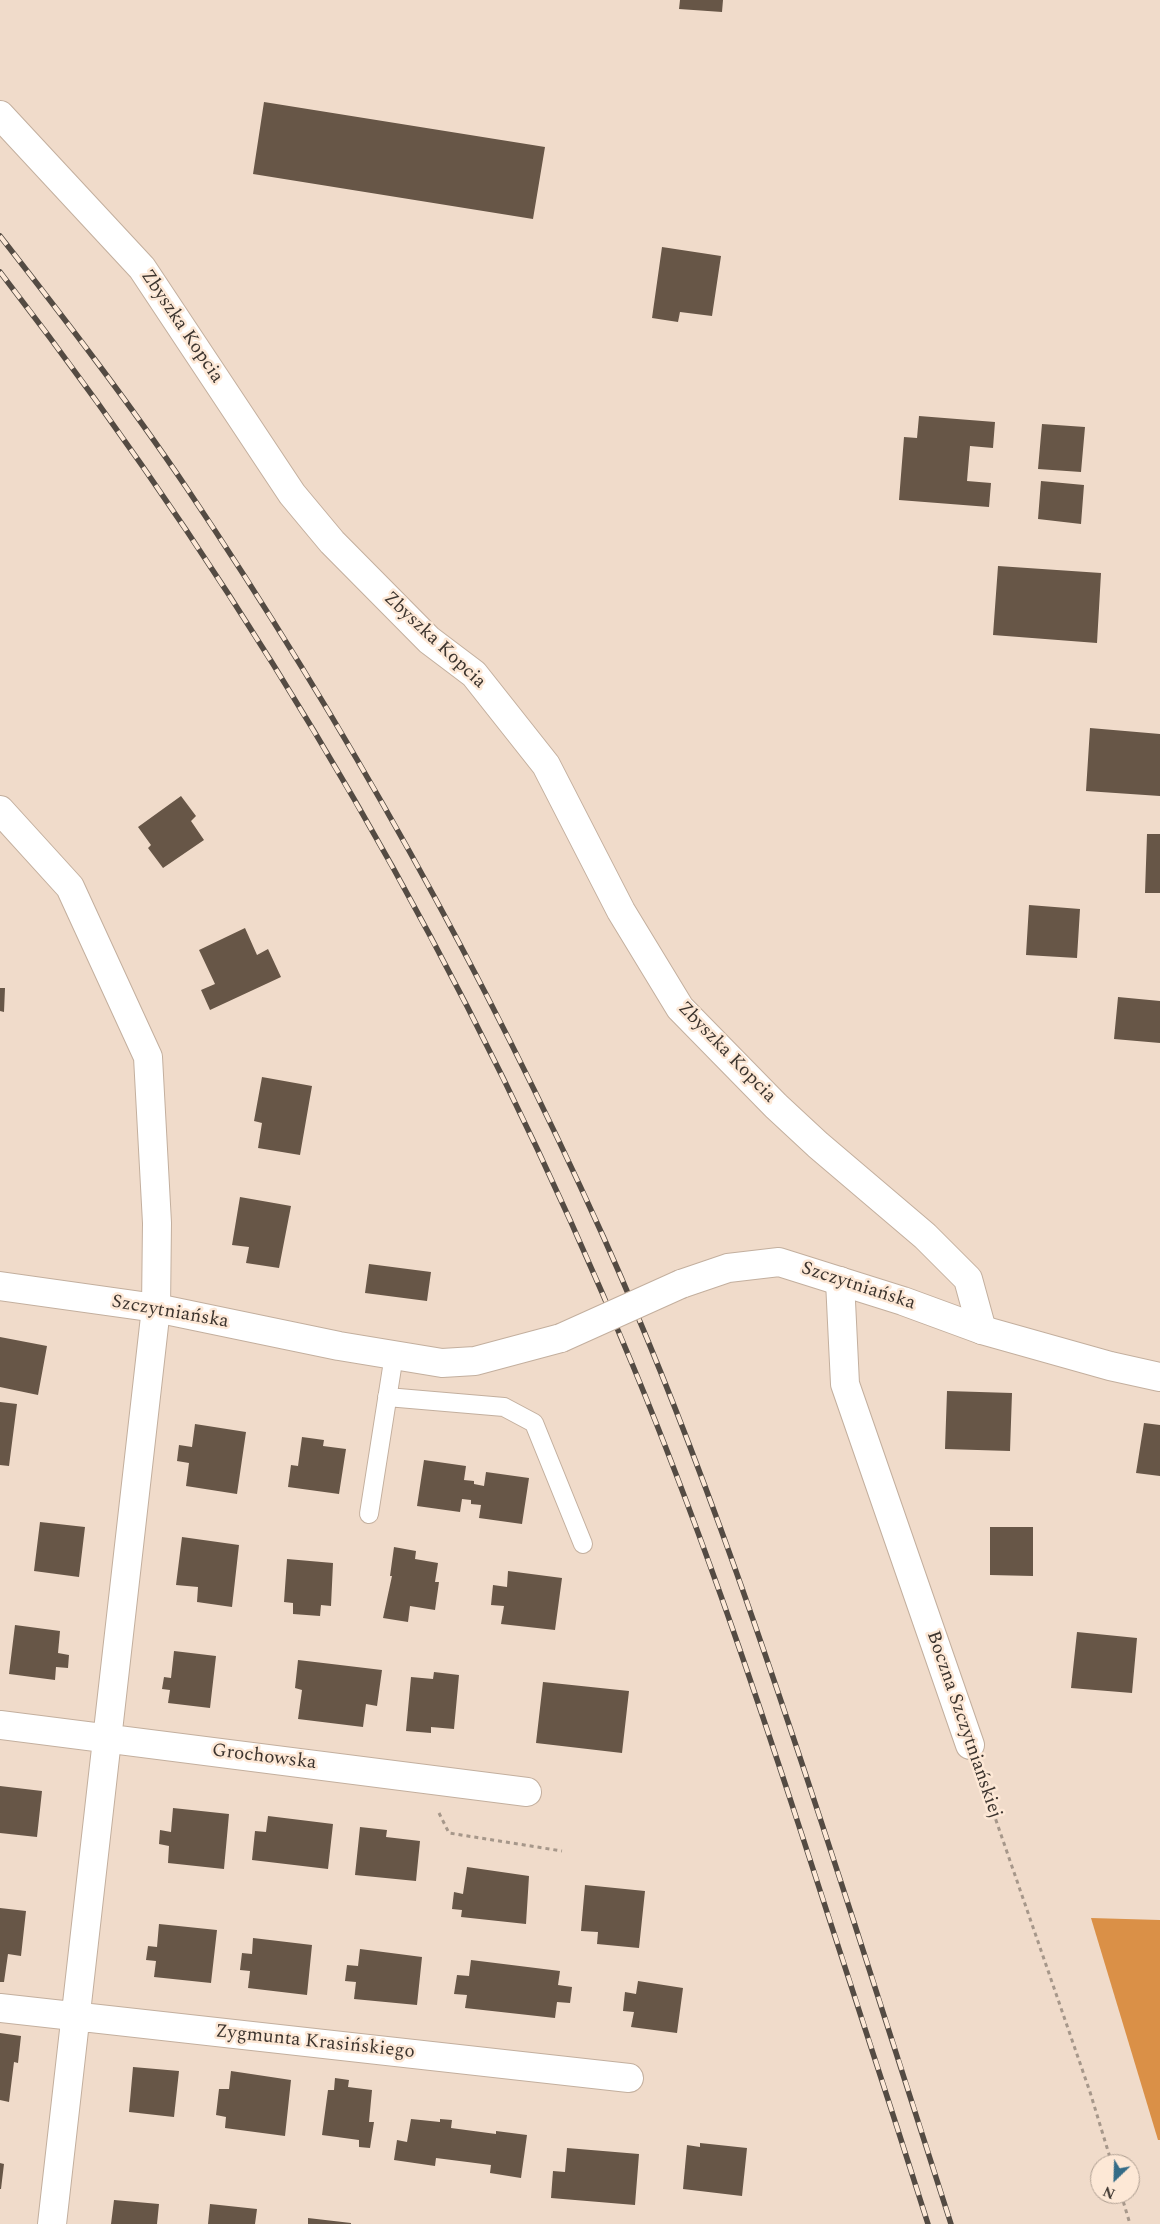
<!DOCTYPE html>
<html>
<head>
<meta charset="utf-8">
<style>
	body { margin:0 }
	#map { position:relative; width:1160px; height:2224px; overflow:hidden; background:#f0dbca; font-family:Spectral,serif }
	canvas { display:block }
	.north { position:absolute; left:1090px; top:2154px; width:50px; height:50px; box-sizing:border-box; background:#fde8d6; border:1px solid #b0a093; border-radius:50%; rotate:204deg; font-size:14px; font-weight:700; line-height:20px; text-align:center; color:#3c342e }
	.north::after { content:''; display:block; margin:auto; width:18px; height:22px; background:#356c87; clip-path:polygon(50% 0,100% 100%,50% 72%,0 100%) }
</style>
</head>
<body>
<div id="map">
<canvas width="1160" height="2224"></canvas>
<div class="north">N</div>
</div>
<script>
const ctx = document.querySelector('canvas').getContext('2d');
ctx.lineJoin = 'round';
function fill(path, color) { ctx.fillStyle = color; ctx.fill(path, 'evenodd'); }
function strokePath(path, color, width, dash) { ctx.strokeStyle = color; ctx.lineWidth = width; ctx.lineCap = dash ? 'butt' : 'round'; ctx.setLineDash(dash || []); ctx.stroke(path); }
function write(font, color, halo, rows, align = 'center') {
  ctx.font = font + ' Spectral,serif'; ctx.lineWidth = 5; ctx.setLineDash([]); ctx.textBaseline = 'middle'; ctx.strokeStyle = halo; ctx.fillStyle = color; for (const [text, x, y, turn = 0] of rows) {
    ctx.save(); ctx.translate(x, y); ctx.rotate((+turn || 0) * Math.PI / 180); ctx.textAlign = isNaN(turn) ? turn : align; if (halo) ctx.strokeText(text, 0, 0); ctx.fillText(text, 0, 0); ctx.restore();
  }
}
fill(new Path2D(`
	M1091,1918L1160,1920V2140H1158Z`), '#da9047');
fill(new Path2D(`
	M680,0H723L722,12L679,9Z
	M264,102L545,147L533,219L253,174Z
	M662,247L721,256L712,316L680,312L678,322L652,318Z
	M919,416L995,422L993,448L970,446L967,481L991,483L989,507L899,500L904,437L917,438Z
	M1042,424L1085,427L1081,472L1038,469Z
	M1041,481L1084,485L1081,524L1038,519Z
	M998,566L1101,573L1097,643L993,635Z
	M1090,728L1160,734V796L1086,791Z
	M181,796L196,816L191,821L204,840L163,868L148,848L151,845L138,827Z
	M1147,834H1160V893H1145Z
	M1029,905L1080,909L1077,958L1026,955Z
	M245,928L257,955L268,949L281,977L210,1010L201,990L215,984L199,950Z
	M0,988H5L4,1012L0,1011Z
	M1118,997L1160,1001V1043L1114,1039Z
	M262,1077L312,1086L300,1155L258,1148L262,1123L254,1121Z
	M240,1197L291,1206L279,1268L246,1263L249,1247L232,1245Z
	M369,1264L431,1272L427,1301L365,1293Z
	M0,1337L47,1346L38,1395L0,1387Z
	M947,1391L1012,1393L1010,1451L945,1449Z
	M0,1402L17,1404L9,1466L0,1465Z
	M1144,1423L1160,1425V1476L1136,1473Z
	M195,1424L246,1432L237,1494L186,1486L189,1463L177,1461L179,1445L192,1447Z
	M302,1437L324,1440L323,1446L346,1449L339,1494L288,1487L291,1465L298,1466Z
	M424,1460L466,1466L464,1480L474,1481V1484L484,1486L486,1472L529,1478L522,1524L479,1518L481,1505L471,1504V1500L462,1499L460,1512L417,1506Z
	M40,1522L85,1527L79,1577L34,1571Z
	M990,1527H1033V1576L990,1575Z
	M182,1537L239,1545L232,1607L197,1602L198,1587L176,1585Z
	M394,1547L416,1551L415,1559L438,1563L435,1582H439L435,1610L410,1606L408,1622L383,1618L392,1576H390Z
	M287,1559L333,1563L331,1606L321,1605L320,1616L293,1614V1603L284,1602Z
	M508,1571L562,1578L555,1630L501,1624L504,1606L491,1605L493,1585L507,1587Z
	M15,1625L60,1631L58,1653L69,1655L68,1668L56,1667L55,1680L9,1674Z
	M1077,1632L1137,1638L1132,1693L1071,1688Z
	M174,1651L216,1656L210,1708L168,1703L170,1690L162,1689L164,1677L171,1678Z
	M298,1660L382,1670L377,1706L366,1704L363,1727L298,1719L302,1690L295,1688Z
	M434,1672L459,1675L454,1729L431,1727V1733L406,1731L411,1677L433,1679Z
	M543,1682L629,1691L622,1753L536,1743Z
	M0,1786L42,1791L37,1837L0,1833Z
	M173,1808L229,1814L224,1869L168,1863L169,1846L159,1844L160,1830L171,1832Z
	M268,1816L333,1824L328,1869L252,1860L255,1831L266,1832Z
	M360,1827L387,1830L386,1837L420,1841L416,1881L355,1875Z
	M467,1867L529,1876L526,1924L461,1917L462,1910L452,1909L454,1892L463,1894Z
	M585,1885L645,1891L639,1948L597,1944L598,1932L581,1931Z
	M0,1908L26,1911L21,1956L8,1954L4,1982H0Z
	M159,1924L217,1930L211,1983L154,1977L156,1961L146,1960L148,1946L157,1947Z
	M253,1938L312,1945L307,1995L248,1988L250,1971L240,1970L242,1953L252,1954Z
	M360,1949L422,1957L417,2005L354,1999L356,1982L345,1981L347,1965L358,1966Z
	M471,1960L560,1971L558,1985L572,1987L570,2003L557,2002L555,2018L465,2008L467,1995L454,1994L457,1975L469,1976Z
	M638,1981L683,1988L677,2033L631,2027L634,2012L623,2011L625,1992L636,1994Z
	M0,2033L21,2036L18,2063L14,2062L9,2102L0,2100Z
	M133,2067L179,2071L174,2117L129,2112Z
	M231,2071L291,2080L285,2136L225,2128L226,2117L216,2115L219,2089H229Z
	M335,2078L349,2080L348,2087L372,2090L369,2122H374L370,2148L359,2147V2140L322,2135L328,2090H334Z
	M411,2119L440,2122V2119L452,2120L451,2128L496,2134V2131L527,2135L521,2178L490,2173L491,2165L436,2158L435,2166L394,2160L397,2140L407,2142Z
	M700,2143L747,2148L742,2196L683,2189L687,2145L700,2147Z
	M567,2148L639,2154L635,2205L551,2198L553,2171L565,2172Z
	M0,2163L4,2164L1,2189H0Z
	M114,2200L159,2204L157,2224H111Z
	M210,2204L257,2209L255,2224H208Z
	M308,2218L351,2223V2224H308Z`), '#675647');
const service = new Path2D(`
	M387,1397L504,1407L534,1423L583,1544
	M369,1514L394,1355`);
const minor = new Path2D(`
	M0,115L142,268L292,494L332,542L429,640L474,674L546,765L621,911L680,1008L776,1106L818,1145L925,1236L968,1279L982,1330
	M0,810L70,887L148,1057L157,1223L156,1308L52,2224
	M840,1281L845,1384L970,1745
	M0,1725L527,1792
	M0,2008L629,2078`);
const tertiary = new Path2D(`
	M681,1284L728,1268L779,1262L903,1301L982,1330L1110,1366L1160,1377
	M0,1286L156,1308L339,1346L442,1363L475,1361L561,1338`);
strokePath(service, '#c3af9e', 20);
strokePath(minor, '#c3af9e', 30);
strokePath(tertiary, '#c3af9e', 30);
strokePath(new Path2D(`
	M980,1774L1090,2092L1112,2164
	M439,1813L449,1833L562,1851
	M1121,2194L1130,2224`), '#a6978a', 3, [4, 4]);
strokePath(service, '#fff', 18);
strokePath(minor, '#fff', 28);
strokePath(tertiary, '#fff', 28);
const rail = new Path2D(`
	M0,236C64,318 128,401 186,487C346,725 485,975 603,1236C688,1426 756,1623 821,1821C865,1955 908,2089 951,2224
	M0,272C259,607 472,975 633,1366C696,1518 749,1673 800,1829C843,1960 886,2092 928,2224`);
strokePath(rail, '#544b43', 5.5);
strokePath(rail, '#fde8d6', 4, [11]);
const tertiaryBridge = new Path2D(`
	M561,1338L681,1284`);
strokePath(tertiaryBridge, '#c3af9e', 30, []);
strokePath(tertiaryBridge, '#fff', 28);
write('19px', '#3c342e', '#fde8d6', [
	["Zbyszka Kopcia",181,327,56],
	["Zbyszka Kopcia",434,641,43],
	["Zbyszka Kopcia",726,1053,46],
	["Szczytniańska",858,1287,18],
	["Szczytniańska",170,1313,10],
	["Boczna Szczytniańskiej",963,1725,71],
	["Grochowska",264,1758,7],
	["Zygmunta Krasińskiego",315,2043,6]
]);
</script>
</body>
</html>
